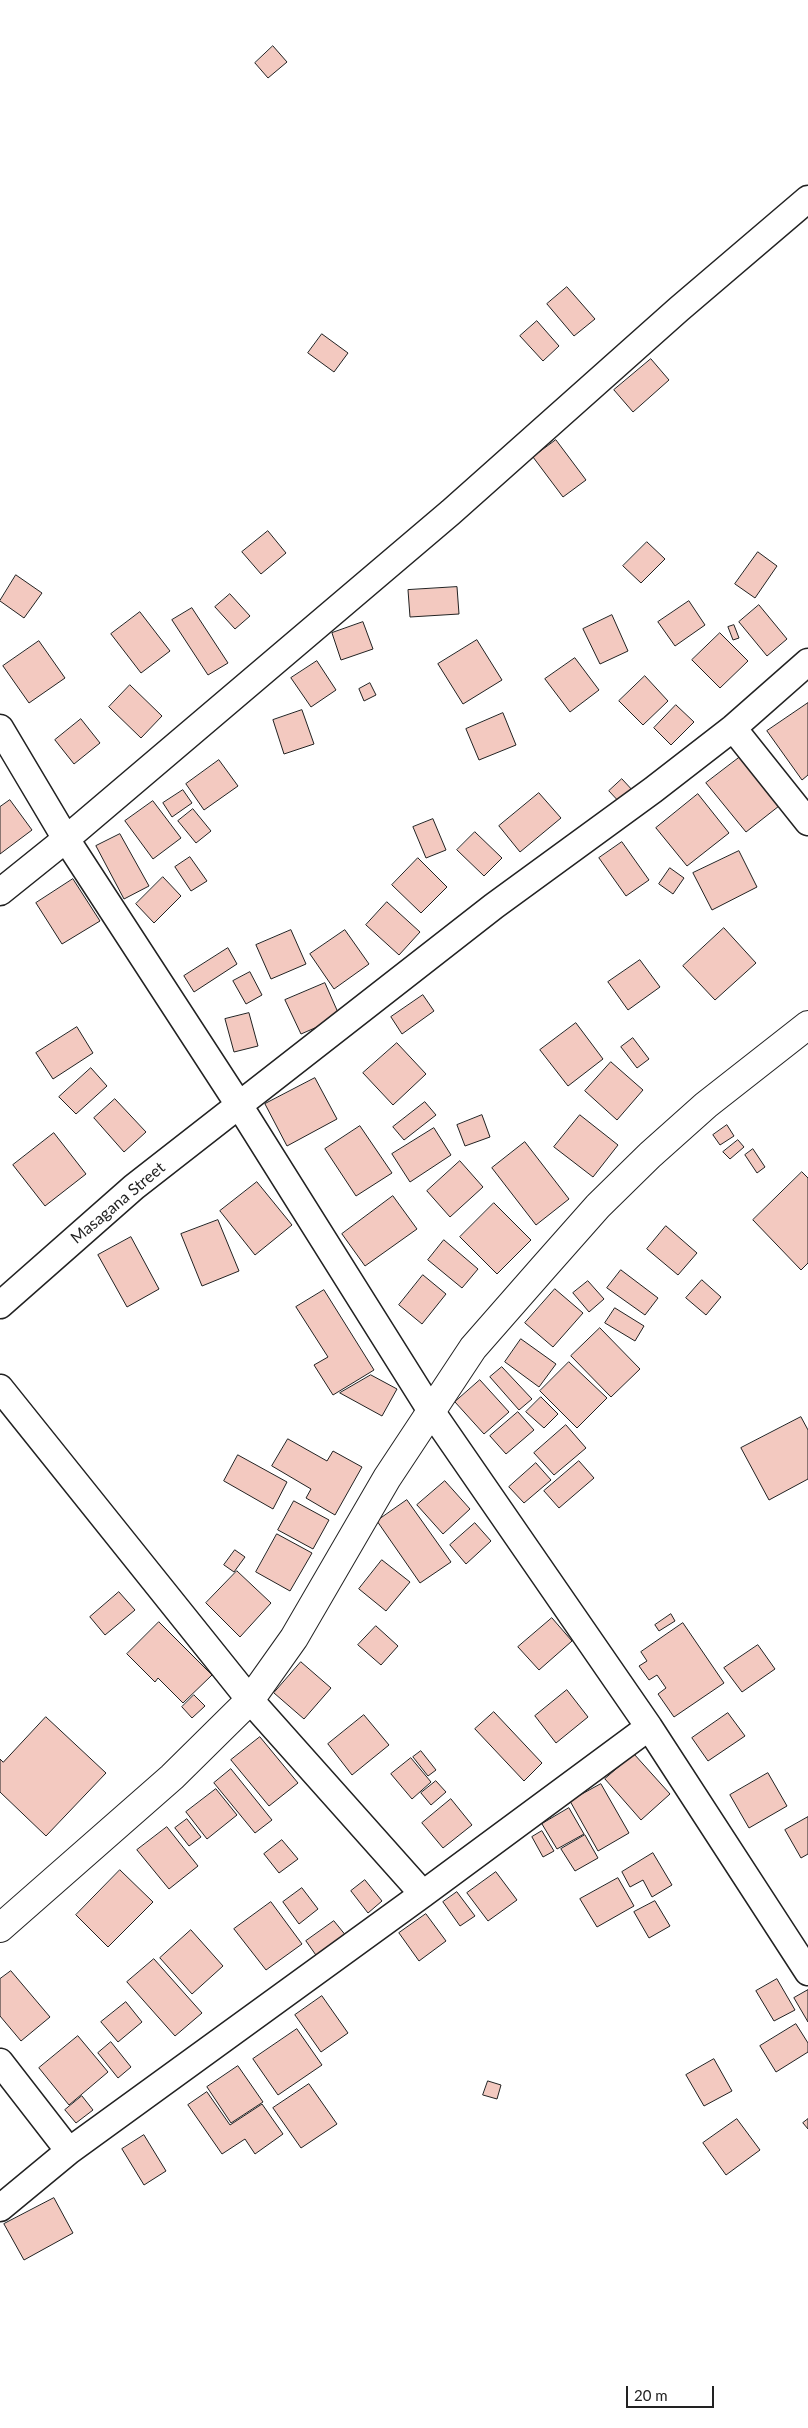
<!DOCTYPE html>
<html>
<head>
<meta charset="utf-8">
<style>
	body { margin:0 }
	#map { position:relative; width:808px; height:2428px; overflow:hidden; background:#fff; font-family:Lato,sans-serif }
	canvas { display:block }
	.scale { position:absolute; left:626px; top:2386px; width:88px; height:22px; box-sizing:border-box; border:2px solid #222; border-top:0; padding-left:6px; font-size:15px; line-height:18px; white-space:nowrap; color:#222; -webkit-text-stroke:4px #fff; paint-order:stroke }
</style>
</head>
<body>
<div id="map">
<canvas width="808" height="2428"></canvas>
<div class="scale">20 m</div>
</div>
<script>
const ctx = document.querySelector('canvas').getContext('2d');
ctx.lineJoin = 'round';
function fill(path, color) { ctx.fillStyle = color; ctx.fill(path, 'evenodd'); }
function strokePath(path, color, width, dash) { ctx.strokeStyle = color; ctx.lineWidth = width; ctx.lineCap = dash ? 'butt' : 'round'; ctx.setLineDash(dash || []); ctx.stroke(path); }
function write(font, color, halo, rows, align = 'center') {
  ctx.font = font + ' Lato,sans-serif'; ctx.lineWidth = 4; ctx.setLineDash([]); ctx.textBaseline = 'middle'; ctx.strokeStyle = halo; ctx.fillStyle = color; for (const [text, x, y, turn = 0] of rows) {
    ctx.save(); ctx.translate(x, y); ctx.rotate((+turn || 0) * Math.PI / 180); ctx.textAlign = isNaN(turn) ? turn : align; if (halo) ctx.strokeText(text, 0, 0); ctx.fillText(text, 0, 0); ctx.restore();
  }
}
const building = new Path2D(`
	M273,46L287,62L268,78L255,63Z
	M567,287L595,319L574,336L547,304Z
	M537,321L559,346L543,361L520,336Z
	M322,334L348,353L334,372L308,353Z
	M651,359L669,380L633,412L614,390Z
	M556,440L586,480L563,497L533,457Z
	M268,531L286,553L261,574L242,552Z
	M647,542L665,559L641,583L623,566Z
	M758,552L777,566L755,598L735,584Z
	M16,575L42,593L24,618L0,601Z
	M457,587L459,614L410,617L408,590Z
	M230,594L250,616L235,629L215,607Z
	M689,601L705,625L675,646L658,622Z
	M759,605L787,639L767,656L739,622Z
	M192,608L228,663L208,675L172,620Z
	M140,612L170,651L141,673L111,634Z
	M612,615L628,651L600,664L583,629Z
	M363,622L373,649L341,660L332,633Z
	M734,625L739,638L733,640L728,627Z
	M720,633L748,661L720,688L692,660Z
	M477,640L502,680L463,704L438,664Z
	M39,641L65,678L29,703L3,666Z
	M575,658L599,690L570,712L545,679Z
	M317,661L336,690L311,707L291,678Z
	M645,676L668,701L643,725L619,701Z
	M370,683L376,695L364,701L359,689Z
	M130,685L162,716L141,738L109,707Z
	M808,703V775L802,780L767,731Z
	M676,705L694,722L671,745L654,728Z
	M302,710L314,744L284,754L273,720Z
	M503,713L516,745L479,760L466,729Z
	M81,719L100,743L74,764L55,740Z
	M740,757L779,806L746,832L706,783Z
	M219,760L238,786L204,810L186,784Z
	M622,779L635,793L622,805L609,791Z
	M183,790L192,803L172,817L163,803Z
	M539,793L561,818L520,852L499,826Z
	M698,794L729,833L687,866L656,828Z
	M10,800L32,830L0,854V807Z
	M153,801L181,838L153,859L125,821Z
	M193,809L211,831L196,843L178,821Z
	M433,819L446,850L426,858L413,827Z
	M475,832L502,858L484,876L457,850Z
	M120,834L149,886L124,899L96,846Z
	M622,842L649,880L626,896L599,858Z
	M739,851L757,887L712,910L693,873Z
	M190,857L207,881L191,891L175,867Z
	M418,858L447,887L421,913L392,885Z
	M670,868L684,878L673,894L659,884Z
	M163,877L181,896L154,923L136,904Z
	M73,879L100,921L62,944L36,903Z
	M387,902L420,932L399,955L366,925Z
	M724,928L756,963L715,1000L683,966Z
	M291,930L306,964L271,979L256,945Z
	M345,930L369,964L334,989L310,954Z
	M228,948L237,964L194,992L184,976Z
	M640,960L660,987L628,1010L608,982Z
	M250,972L262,995L246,1004L233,981Z
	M325,983L340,1017L301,1034L285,1000Z
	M423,995L434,1011L402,1034L391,1017Z
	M249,1013L258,1046L234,1052L225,1019Z
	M576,1023L603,1059L568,1086L540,1050Z
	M77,1027L93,1053L53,1079L36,1053Z
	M633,1038L649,1059L637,1068L621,1047Z
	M397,1043L426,1074L393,1105L363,1073Z
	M611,1062L643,1090L617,1120L585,1091Z
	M91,1068L107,1086L76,1114L59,1097Z
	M315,1078L337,1119L287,1146L265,1104Z
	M115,1099L146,1132L124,1152L94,1118Z
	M425,1102L436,1115L404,1140L393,1127Z
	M482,1115L490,1137L465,1146L457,1125Z
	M580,1115L618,1145L593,1177L554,1147Z
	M727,1125L734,1136L720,1145L713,1135Z
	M360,1126L392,1173L356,1196L325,1149Z
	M434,1128L451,1155L410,1182L392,1154Z
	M54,1133L86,1174L45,1206L13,1165Z
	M738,1140L744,1147L730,1159L723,1152Z
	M525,1142L569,1199L536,1225L492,1168Z
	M753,1149L765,1167L757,1173L745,1155Z
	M460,1161L483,1187L450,1217L427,1191Z
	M802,1172L808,1178V1263L801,1270L753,1220Z
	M257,1182L292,1225L255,1255L220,1211Z
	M393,1196L417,1229L365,1266L342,1234Z
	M494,1203L531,1240L497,1274L460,1237Z
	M218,1220L239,1271L202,1286L181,1234Z
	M666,1226L697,1253L678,1275L647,1249Z
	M131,1237L159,1289L127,1307L98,1255Z
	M444,1240L478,1269L462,1288L428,1260Z
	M621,1270L658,1298L645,1315L607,1288Z
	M423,1275L446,1294L422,1324L399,1305Z
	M702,1280L721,1297L706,1315L686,1298Z
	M588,1281L604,1299L589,1312L573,1293Z
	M555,1289L583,1313L553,1347L525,1323Z
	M324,1290L374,1370L333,1395L314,1365L328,1357L296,1307Z
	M615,1308L644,1326L635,1341L605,1323Z
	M600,1328L640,1369L611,1397L571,1356Z
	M521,1339L556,1364L539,1387L505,1362Z
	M569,1362L607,1398L577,1428L540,1391Z
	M502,1367L532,1399L519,1410L490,1377Z
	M371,1375L397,1389L382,1416L340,1393Z
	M480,1380L509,1412L484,1434L455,1402Z
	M541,1397L558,1414L544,1428L526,1412Z
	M518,1412L534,1430L506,1454L490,1436Z
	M801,1417L808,1430V1479L769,1500L741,1448Z
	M566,1425L586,1448L554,1475L534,1453Z
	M288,1439L327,1461L333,1451L362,1467L335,1515L306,1498L311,1489L272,1466Z
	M238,1455L287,1482L273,1509L224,1481Z
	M579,1461L594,1478L559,1508L544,1491Z
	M536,1463L551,1480L524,1503L509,1487Z
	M445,1481L470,1509L443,1534L417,1505Z
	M407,1500L451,1562L420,1583L377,1521Z
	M294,1501L329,1520L313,1549L278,1530Z
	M475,1523L491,1541L466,1564L450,1545Z
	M277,1534L312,1553L290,1591L256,1572Z
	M235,1550L245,1557L234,1572L224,1565Z
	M382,1560L410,1582L386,1611L359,1589Z
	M237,1571L271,1603L240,1637L206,1603Z
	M119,1592L135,1610L105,1635L90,1617Z
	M671,1614L675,1621L659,1631L655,1625Z
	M552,1618L572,1641L539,1670L518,1647Z
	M159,1622L212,1675L183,1703L158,1678L155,1682L127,1654Z
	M683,1623L724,1683L674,1717L658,1694L666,1688L657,1675L649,1680L639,1666L647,1661L641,1652Z
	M376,1626L398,1646L381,1665L358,1645Z
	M758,1645L775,1669L742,1692L724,1668Z
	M301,1662L331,1688L304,1719L274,1693Z
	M567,1690L588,1717L556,1743L535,1716Z
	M194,1695L205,1706L192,1718L182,1707Z
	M494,1712L542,1763L524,1781L475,1729Z
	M728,1713L745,1736L708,1761L692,1738Z
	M364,1715L389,1745L352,1775L328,1744Z
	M46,1717L106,1773L46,1836L0,1792V1759L3,1762Z
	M260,1737L298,1783L269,1806L231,1760Z
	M421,1751L436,1770L428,1776L413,1757Z
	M634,1754L670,1794L641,1820L605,1779Z
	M411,1758L431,1782L412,1799L391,1774Z
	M231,1769L272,1820L255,1833L214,1783Z
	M768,1773L787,1806L749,1828L730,1795Z
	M436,1781L446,1792L431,1805L421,1793Z
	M601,1784L629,1833L598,1851L570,1801Z
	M216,1789L237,1815L207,1839L186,1812Z
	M451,1799L472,1825L443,1848L422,1823Z
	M569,1808L584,1834L557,1849L542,1824Z
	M808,1817V1854L801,1858L785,1830Z
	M187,1819L201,1837L189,1846L175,1828Z
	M167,1827L198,1866L169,1889L137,1850Z
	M542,1831L554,1851L543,1857L532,1837Z
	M585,1835L598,1858L575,1871L561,1849Z
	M282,1840L298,1859L279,1873L264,1854Z
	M653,1853L672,1885L652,1897L643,1880L630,1887L622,1872Z
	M120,1870L153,1902L108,1947L76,1915Z
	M496,1872L517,1900L488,1921L467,1893Z
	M618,1878L634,1906L597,1927L580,1899Z
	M365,1880L382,1901L368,1913L351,1891Z
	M302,1888L318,1909L299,1924L283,1902Z
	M457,1892L475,1916L460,1926L443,1902Z
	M655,1901L670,1926L649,1938L634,1912Z
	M271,1902L302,1944L266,1970L234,1929Z
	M426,1914L446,1941L419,1961L399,1933Z
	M334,1921L347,1937L318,1958L306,1941Z
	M191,1930L223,1966L192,1994L160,1958Z
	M154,1959L202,2013L175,2036L127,1982Z
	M11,1971L50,2017L21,2041L0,2016V1979Z
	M777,1979L795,2010L774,2021L756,1991Z
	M808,1990V2022L794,1998Z
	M322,1996L348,2033L321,2052L295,2015Z
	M126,2002L142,2022L118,2042L101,2022Z
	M796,2024L808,2043V2052L776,2072L760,2046Z
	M297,2029L322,2065L278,2095L253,2059Z
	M78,2036L108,2072L69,2105L39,2068Z
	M111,2042L131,2067L118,2078L98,2053Z
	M714,2059L732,2091L704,2106L686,2075Z
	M238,2066L263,2102L231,2123L207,2087Z
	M488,2081L501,2085L497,2099L483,2095Z
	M309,2084L337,2124L301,2148L273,2108Z
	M207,2092L230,2125L262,2104L283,2134L255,2154L245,2139L222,2154L188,2105Z
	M82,2096L93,2110L76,2123L65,2110Z
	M737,2119L760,2150L726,2175L703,2143Z
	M808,2119V2129L803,2123Z
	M144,2135L166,2171L144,2185L122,2149Z
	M54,2198L73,2233L24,2260L4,2224Z`);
fill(building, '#f3c9c0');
strokePath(building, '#222', 1);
const street = new Path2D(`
	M0,728L66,839L239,1105L431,1411L649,1727L808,1972
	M733,728L808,822
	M0,892L66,839L451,512L679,309L808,199
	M0,1305L134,1187L494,906L653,790L733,728L808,662
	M0,1388L250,1700L423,1894
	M0,2062L69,2151
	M0,2208L69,2151L423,1894L649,1727`);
const secondary = new Path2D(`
	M0,1928L172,1777L250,1700L294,1638L387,1478L473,1348L544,1267L598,1206L650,1155L706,1105L808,1025`);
strokePath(street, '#222', 29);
strokePath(secondary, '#222', 30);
strokePath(street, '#fff', 26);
strokePath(secondary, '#fff', 28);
write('16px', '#222', '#fff', [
	["Masagana Street",118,1203,-40]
]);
</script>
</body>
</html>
